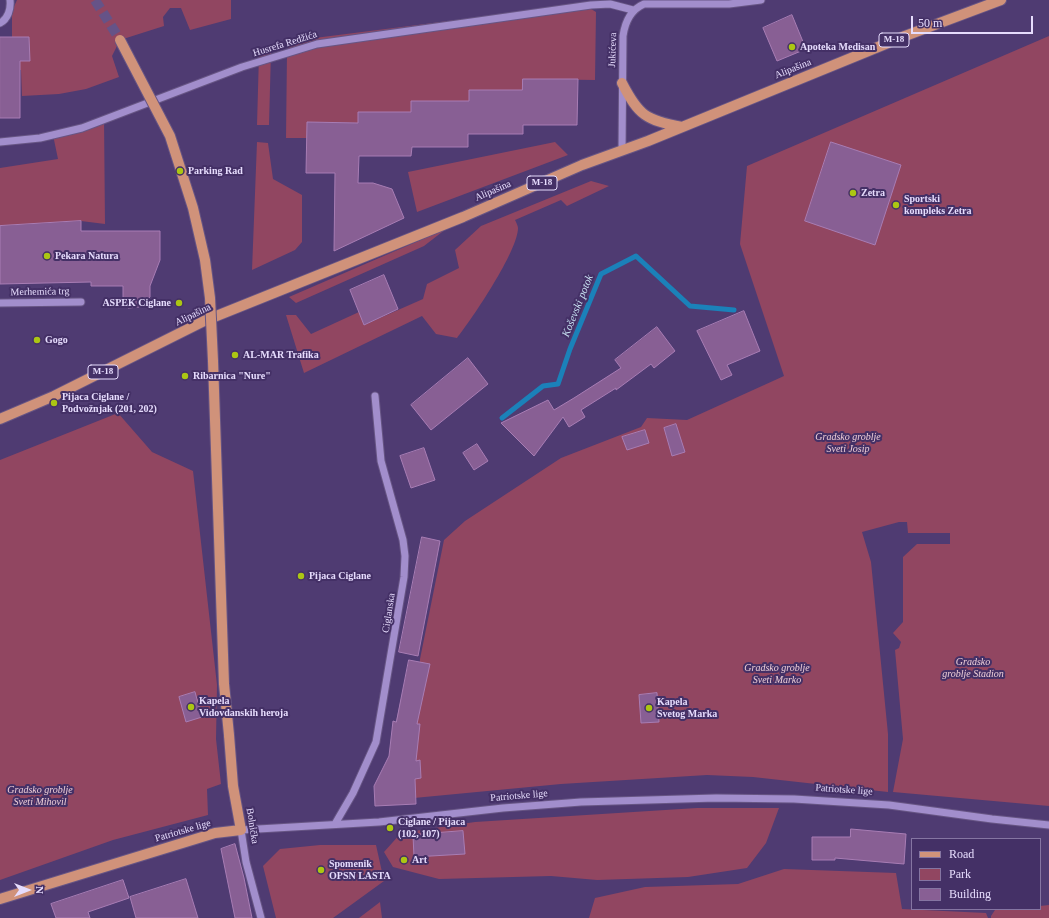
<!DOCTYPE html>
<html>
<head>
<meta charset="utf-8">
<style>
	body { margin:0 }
	#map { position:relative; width:1049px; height:918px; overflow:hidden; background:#4f3b72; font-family:Georgia,serif }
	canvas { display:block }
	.legend { position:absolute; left:911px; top:838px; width:130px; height:72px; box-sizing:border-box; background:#443066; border:1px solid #8575a2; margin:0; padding:5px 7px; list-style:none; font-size:12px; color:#e6dcfd }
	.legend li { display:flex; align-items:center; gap:8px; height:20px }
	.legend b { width:20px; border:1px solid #8575a2 }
	.north { position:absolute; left:8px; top:870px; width:40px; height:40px; -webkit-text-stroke:3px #443066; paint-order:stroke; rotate:90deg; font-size:11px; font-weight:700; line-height:16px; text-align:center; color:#e6dcfd }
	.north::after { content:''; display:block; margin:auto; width:14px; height:18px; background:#e6dcfd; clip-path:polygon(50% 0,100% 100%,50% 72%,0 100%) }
	.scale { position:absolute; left:911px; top:16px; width:122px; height:18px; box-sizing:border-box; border:2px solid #e6dcfd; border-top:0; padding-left:5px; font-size:12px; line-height:14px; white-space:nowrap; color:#e6dcfd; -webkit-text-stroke:3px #443066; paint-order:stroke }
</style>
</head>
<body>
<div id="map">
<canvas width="1049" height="918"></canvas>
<ul class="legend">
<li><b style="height:5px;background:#d0927a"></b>Road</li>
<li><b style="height:11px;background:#914661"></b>Park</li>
<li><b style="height:11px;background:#885f94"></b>Building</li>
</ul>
<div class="north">N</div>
<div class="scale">50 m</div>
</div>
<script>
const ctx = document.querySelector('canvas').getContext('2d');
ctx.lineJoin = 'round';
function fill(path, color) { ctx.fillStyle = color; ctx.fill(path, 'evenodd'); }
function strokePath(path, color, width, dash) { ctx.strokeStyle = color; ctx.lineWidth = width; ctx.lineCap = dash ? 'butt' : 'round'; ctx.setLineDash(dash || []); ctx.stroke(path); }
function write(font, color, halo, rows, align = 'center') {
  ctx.font = font + ' Georgia,serif'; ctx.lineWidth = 4; ctx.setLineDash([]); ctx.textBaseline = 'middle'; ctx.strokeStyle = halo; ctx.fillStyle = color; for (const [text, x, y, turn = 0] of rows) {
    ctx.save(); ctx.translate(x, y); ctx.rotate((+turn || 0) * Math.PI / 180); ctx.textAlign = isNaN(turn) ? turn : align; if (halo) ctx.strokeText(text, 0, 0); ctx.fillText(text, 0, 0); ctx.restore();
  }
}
fill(new Path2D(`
	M17,0H231V19L190,30L181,8H170L163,17L164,26L120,40L112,56L119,77L86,89L59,94L22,96L21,70H12V11Z
	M583,4L596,12L595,80L523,79L522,90H469V101L411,112H358V123L307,122V138H286L287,52L291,41Z
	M1049,36V806L893,792L903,739L895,650L899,648L901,642L893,633L903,622V557L917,544H950V533H908L907,522H899L862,532L871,562L888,734V792L753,777L707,775L561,784L414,798V752L420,659L444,540L465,521L561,458L641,427L647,418L687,420L784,376L740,244L747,166Z
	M271,51L269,125H257L259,54Z
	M104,118L105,224L81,221L0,226V168L58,159L53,135Z
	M257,142L268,143L273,179L302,195V242L295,250L252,270Z
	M555,142L568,155L417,212L408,172Z
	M591,181L609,186L567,206L561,200L515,220C516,222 518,226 518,228C518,251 472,319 457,338L436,334L422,316L304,373L286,315H296L311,334L359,312L364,325L423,299L427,284L459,268L455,250L481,226Z
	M446,229L424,246L296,303L289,297Z
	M118,413L152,452L193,471L217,685L216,739L221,784L207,789L208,815L113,840L0,880V460Z
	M697,808H779L766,843L747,868L688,877L597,880L551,876L439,879L393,867L384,852L401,833L475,822Z
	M320,845H376L384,881L333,918H276L263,866L280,849Z
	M784,869L896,873L902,909L986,913L988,918H589L595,898L645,887L738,884Z
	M380,902L382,918H359Z
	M1049,905V918H991V916L995,910L1040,909V906Z`), '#914661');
strokePath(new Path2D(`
	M502,418L543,386L558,384L570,349L601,274L636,256L690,306L734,310`), '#1b81b9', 5);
const building = new Path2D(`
	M792,15L806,49L777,61L763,28Z
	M0,37H29L30,61H20V118H0Z
	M523,79H578L577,125H523V134H468V147H412L411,156H359L358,183H373L392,189L404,218L334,251L335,173H306L307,122L358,123V112H411V101H469V90H522Z
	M831,142L901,165L875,245L805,221Z
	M81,221V231H160V260L150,286V297L139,307L128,308L123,300V286H91V282L0,284V226Z
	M384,275L398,309L364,325L350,290Z
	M744,311L760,351L727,365L732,375L721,380L697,331Z
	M657,327L675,351L654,368L651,364L616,390V388L581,410L585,417L569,427L563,417L534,456L501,423L548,400L554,410L574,398L621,368L615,360Z
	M468,358L488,384L431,430L411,405Z
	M676,424L685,452L672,456L664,428Z
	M645,430L649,443L627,450L622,437Z
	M477,444L488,461L474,470L463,453Z
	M424,448L435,480L411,488L400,456Z
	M422,537L440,541L418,656L399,652Z
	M409,660L430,664L417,724H420L416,761L420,760L421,778L415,779L416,804L375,806L374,786L389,756L393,721L396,722Z
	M195,692L202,717L186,722L179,697Z
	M657,693L659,722L641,723L639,695Z
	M851,829L906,834L904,864L835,858V860H812V837H850Z
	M463,831L465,854L414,857L413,835Z
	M235,844L244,878L252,918H235L221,849Z
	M186,879L198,918H136L130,897Z
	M123,880L129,898L88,912L90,918H56L51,904Z`);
fill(building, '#885f94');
strokePath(building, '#a87db4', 1);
strokePath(new Path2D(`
	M95,0L120,40`), '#665387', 10, [10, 5]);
const minor = new Path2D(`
	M0,23C8,19 11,9 10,0
	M0,142L40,138L82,128L242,67L317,44L591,5L610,4L633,10
	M622,151L623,36C625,22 630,10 644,4H729L761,0
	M0,303L81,302
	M335,824L353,793L376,742L404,577L405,556L403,540L381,461L375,396
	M261,918L246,862L241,830L379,822L503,808L581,802L716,798L794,799L889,805L992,819L1049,825`);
const major = new Path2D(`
	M622,83C639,116 646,120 682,127
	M0,419L54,396L204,321L463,217L582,165L648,141L905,36L1001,0
	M0,899L215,833L241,830L233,786L229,735`);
strokePath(minor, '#675584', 9);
strokePath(major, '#675584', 12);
strokePath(minor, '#a28ecc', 7);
strokePath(major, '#d0927a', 10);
const majorBridge = new Path2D(`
	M120,40L170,136L193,208L205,260L210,298L213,361L224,684L229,735`);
strokePath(majorBridge, '#675584', 12, []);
strokePath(majorBridge, '#d0927a', 10);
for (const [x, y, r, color] of [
	[792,47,4,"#acc613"],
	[180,171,4,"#acc613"],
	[853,193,4,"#acc613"],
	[896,205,4,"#acc613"],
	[47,256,4,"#acc613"],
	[179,303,4,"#acc613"],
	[37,340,4,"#acc613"],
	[235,355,4,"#acc613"],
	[185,376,4,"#acc613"],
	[54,403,4,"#acc613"],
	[301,576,4,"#acc613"],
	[191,707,4,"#acc613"],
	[649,708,4,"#acc613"],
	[390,828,4,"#acc613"],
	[404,860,4,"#acc613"],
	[321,870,4,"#acc613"]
]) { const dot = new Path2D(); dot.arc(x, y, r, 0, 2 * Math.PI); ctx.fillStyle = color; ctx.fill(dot); strokePath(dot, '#443066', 1.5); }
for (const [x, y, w] of [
	[894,40,30],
	[542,183,30],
	[103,372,30]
]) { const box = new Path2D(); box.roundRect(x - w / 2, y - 7, w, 14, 3); ctx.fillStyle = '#443066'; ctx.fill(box); strokePath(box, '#e6dcfd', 1); }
write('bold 9px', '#e6dcfd', null, [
	["M-18",894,40],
	["M-18",542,183],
	["M-18",103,372]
]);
write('10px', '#e6dcfd', '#443066', [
	["Husrefa Redžića",285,44,-17],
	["Jukićeva",613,50,-88],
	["Alipašina",793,69,-22],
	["Alipašina",493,191,-23],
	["Merhemića trg",40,292,-1],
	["Alipašina",193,315,-26],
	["Ciglanska",389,613,-81],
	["Patriotske lige",844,790,4],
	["Patriotske lige",519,796,-5],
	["Bolnička",252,826,81],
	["Patriotske lige",183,831,-16]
]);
write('bold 10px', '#e6dcfd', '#443066', [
	["Apoteka Medisan",800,47],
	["Parking Rad",188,171],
	["Zetra",861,193],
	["Sportski",904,199],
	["kompleks Zetra",904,211],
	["Pekara Natura",55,256],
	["ASPEK Ciglane",171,303,"right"],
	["Gogo",45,340],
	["AL-MAR Trafika",243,355],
	["Ribarnica \"Nure\"",193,376],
	["Pijaca Ciglane /",62,397],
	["Podvožnjak (201, 202)",62,409],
	["Pijaca Ciglane",309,576],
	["Kapela",199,701],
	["Vidovdanskih heroja",199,713],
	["Kapela",657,702],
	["Svetog Marka",657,714],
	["Ciglane / Pijaca",398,822],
	["(102, 107)",398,834],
	["Art",412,860],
	["Spomenik",329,864],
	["OPSN LASTA",329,876]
], 'left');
write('italic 10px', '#edced7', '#443066', [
	["Gradsko groblje",848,437],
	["Sveti Josip",848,449],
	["Gradsko",973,662],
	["groblje Stadion",973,674],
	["Gradsko groblje",777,668],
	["Sveti Marko",777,680],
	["Gradsko groblje",40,790],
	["Sveti Mihovil",40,802]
]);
write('italic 11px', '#c7e0f1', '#443066', [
	["Koševski potok",578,306,-68]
]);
</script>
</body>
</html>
